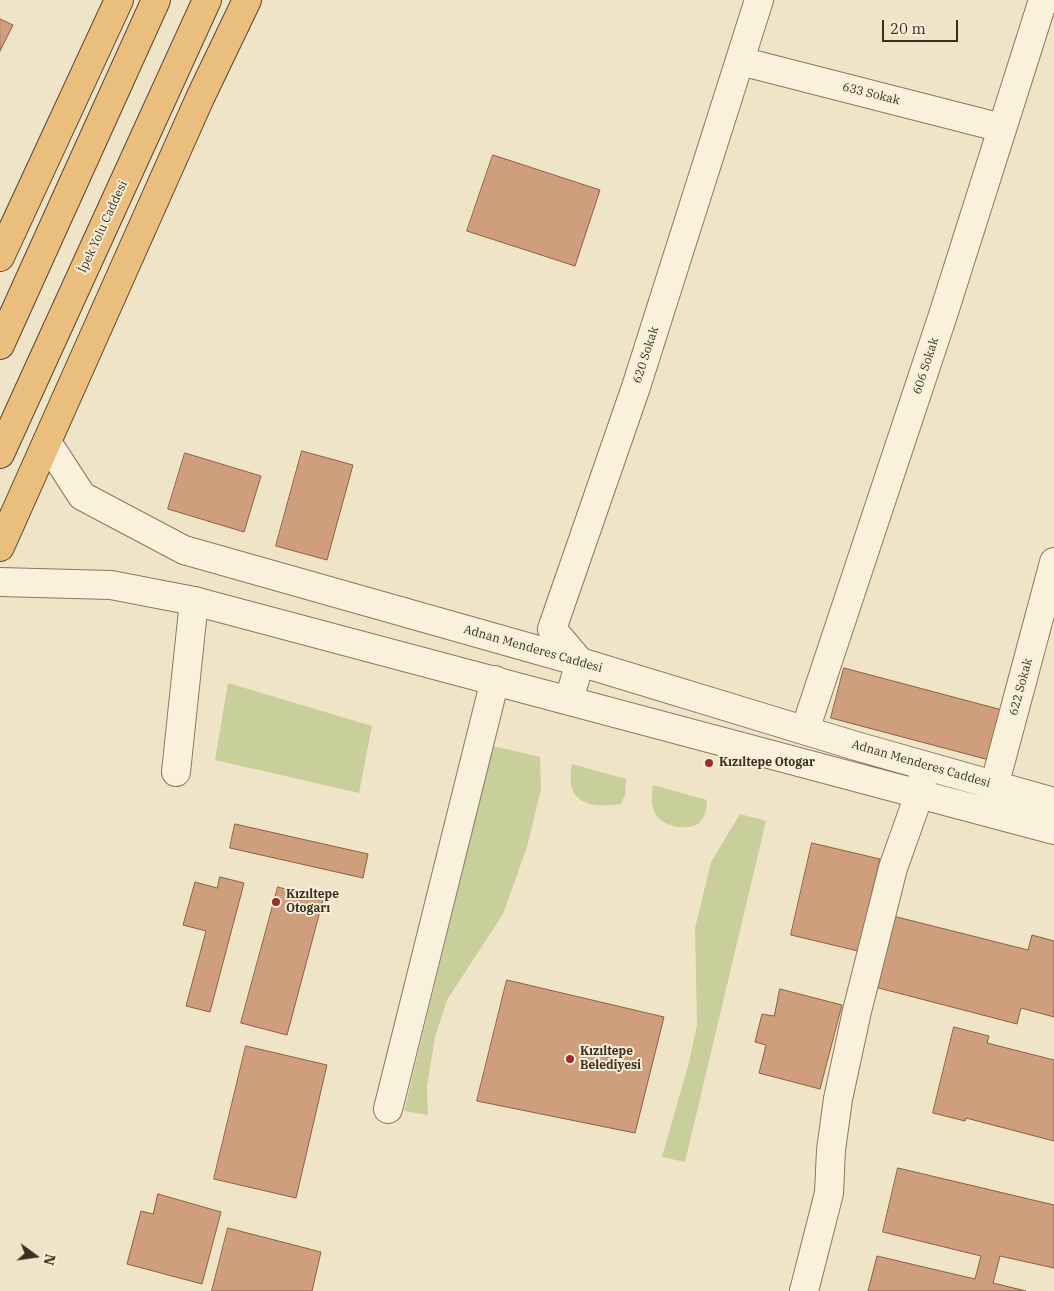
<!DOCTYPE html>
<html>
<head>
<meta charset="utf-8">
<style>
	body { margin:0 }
	#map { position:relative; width:1054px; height:1291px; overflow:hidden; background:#f0e4c8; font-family:"IBM Plex Serif",serif }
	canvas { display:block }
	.north { position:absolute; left:10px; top:1231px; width:50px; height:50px; -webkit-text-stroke:4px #f7eed8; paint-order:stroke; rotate:104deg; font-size:14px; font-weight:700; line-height:20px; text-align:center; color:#3d2e20 }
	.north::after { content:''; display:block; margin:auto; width:18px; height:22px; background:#3d2e20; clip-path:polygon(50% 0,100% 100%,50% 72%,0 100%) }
	.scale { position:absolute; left:882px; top:20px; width:76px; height:22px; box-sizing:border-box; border:2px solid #3d2e20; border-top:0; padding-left:6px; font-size:15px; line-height:18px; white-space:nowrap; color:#3d2e20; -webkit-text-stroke:4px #f7eed8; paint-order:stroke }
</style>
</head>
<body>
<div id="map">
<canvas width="1054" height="1291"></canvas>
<div class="north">N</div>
<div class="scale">20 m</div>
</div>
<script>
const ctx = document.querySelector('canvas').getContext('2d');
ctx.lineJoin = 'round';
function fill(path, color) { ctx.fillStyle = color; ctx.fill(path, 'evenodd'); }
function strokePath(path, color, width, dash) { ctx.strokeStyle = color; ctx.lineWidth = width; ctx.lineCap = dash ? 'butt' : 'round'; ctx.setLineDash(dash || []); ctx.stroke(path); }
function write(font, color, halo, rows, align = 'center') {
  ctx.font = font + ' "IBM Plex Serif",serif'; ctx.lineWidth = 4; ctx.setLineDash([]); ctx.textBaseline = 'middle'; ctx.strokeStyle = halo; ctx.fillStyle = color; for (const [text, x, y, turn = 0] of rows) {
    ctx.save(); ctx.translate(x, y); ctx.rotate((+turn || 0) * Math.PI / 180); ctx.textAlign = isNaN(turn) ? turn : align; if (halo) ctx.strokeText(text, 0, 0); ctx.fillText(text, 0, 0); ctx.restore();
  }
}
fill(new Path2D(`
	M228,683L372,726L359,793L215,760Z
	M493,746L540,757L541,789L527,847L503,914L447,1000L435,1037L427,1086L428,1115L404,1111Z
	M572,764L626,779L625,795L621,804C589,809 564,803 572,764Z
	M653,785L707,800C706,808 706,819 698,824C693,828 685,827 679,827C654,823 649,809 653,785Z
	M740,814L766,821L685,1162L662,1157L689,1062L697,1025L695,928L711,862Z`), '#c9cf9b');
const building = new Path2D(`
	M0,19L13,25L0,51Z
	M493,155L600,190L575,266L467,231Z
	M302,451L353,465L327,560L276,546Z
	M185,453L261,476L244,532L168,509Z
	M844,668L1006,711L993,761L831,718Z
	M235,824L368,854L363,878L230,848Z
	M812,843L880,859L858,951L791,935Z
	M220,877L244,883L210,1012L186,1006L206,931L183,925L195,882L217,888Z
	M278,887L323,900L287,1035L241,1023Z
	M889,915L1028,950L1032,935L1054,941V1017L1021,1008L1017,1024L871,986Z
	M507,980L664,1017L635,1133L477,1101Z
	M780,989L842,1005L820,1089L759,1073L766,1045L755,1042L762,1014L774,1016Z
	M954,1027L989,1036L987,1043L1054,1060V1141L966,1118L965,1121L933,1113Z
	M246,1046L327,1065L296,1198L214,1179Z
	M898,1168L1054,1205V1268L1000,1256L993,1283L1026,1291H868L877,1256L975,1279L981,1256L883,1232Z
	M158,1194L221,1212L202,1284L127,1264L141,1211L153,1214Z
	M228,1228L321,1252L312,1291H212Z`);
fill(building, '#cf9f7d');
strokePath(building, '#8d5f41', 1);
const minor = new Path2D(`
	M740,61L1002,128
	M569,700L580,662L552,629L636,387L759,0
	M805,730L943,315L1043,0
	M176,772L194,601
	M988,809L1054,562
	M388,1109L495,680
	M804,1291L829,1193L831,1150L838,1099L857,1011L893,868L919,795L924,771`);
const tertiary = new Path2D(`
	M47,442L82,496L184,550L580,662L856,746L1054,802
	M0,582L111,585L194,601L1054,830`);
const trunk = new Path2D(`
	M0,257L119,0
	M0,345L156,0
	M0,454L207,0
	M0,547L200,98L247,0`);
strokePath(minor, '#8d765c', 30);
strokePath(tertiary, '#8d765c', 30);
strokePath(trunk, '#5b4430', 30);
strokePath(minor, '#faf1dc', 28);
strokePath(tertiary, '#faf1dc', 28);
strokePath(trunk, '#eabe7c', 28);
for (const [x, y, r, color] of [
	[709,763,5,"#9e2a2b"],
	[276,902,5,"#9e2a2b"],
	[570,1059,5,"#9e2a2b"]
]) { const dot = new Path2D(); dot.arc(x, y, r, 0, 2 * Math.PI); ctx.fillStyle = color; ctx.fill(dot); strokePath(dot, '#f7eed8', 2); }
write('12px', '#3d2e20', '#f7eed8', [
	["633 Sokak",871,94,14],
	["İpek Yolu Caddesi",103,227,-65],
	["620 Sokak",646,355,-72],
	["606 Sokak",926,366,-72],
	["Adnan Menderes Caddesi",533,649,16],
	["622 Sokak",1021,687,-75],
	["Adnan Menderes Caddesi",921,764,16]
]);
write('bold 12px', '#3d2e20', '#f7eed8', [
	["Kızıltepe Otogar",719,763],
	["Kızıltepe",286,895],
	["Otogarı",286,909],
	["Kızıltepe",580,1052],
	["Belediyesi",580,1066]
], 'left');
</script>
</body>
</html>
